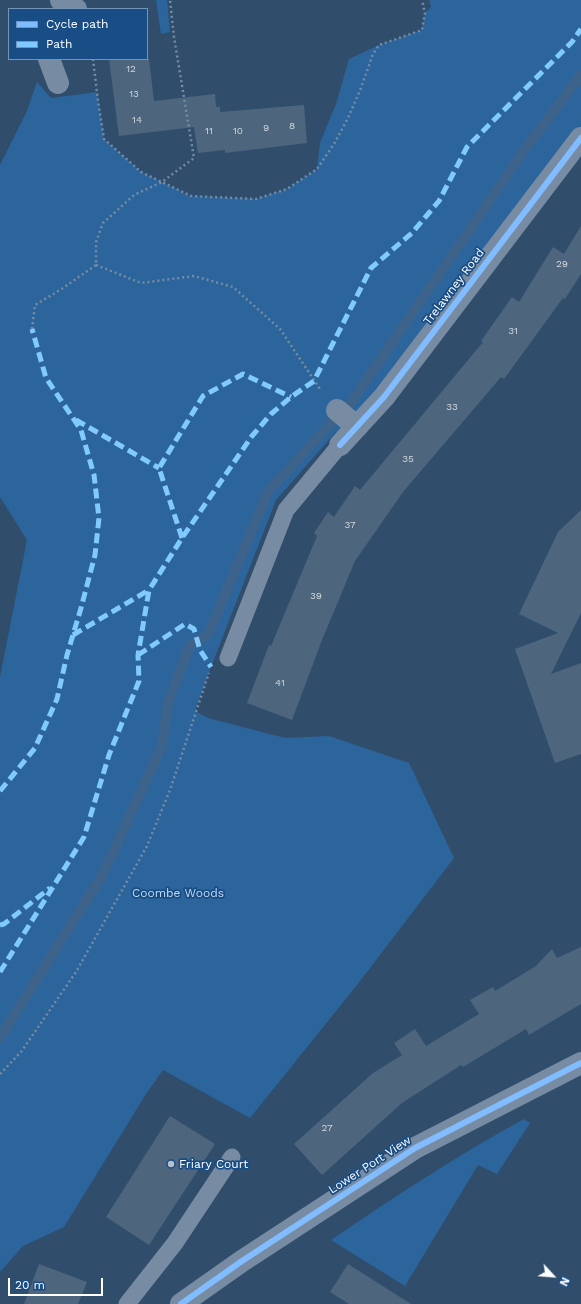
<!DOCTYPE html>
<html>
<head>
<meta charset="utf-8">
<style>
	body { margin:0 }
	#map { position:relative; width:581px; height:1304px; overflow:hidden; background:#304e6c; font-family:"Work Sans",sans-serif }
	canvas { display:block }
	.legend { position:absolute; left:8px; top:8px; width:140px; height:52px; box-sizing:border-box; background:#184d85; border:1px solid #7494b6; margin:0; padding:5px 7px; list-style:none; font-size:12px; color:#fff }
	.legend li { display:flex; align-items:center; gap:8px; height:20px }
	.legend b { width:20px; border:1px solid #7494b6 }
	.north { position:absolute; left:533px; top:1256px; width:40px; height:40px; -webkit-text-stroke:3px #184d85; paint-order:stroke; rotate:116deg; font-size:11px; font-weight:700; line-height:16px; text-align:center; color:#fff }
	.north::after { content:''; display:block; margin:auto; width:14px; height:18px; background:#fff; clip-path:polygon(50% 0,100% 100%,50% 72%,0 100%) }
	.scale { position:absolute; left:8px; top:1278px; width:95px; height:18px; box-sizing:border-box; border:2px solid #fff; border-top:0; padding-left:5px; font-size:12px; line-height:14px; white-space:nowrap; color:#fff; -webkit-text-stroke:3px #184d85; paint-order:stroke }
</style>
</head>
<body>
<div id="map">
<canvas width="581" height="1304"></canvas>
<ul class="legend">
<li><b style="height:5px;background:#80bcff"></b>Cycle path</li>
<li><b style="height:5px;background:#80caff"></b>Path</li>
</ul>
<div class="north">N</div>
<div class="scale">20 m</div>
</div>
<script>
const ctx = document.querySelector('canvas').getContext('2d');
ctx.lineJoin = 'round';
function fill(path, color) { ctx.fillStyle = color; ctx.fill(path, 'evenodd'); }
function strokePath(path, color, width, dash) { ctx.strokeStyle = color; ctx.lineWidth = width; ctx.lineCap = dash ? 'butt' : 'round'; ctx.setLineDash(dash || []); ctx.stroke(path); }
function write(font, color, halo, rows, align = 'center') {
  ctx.font = font + ' "Work Sans",sans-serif'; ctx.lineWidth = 3.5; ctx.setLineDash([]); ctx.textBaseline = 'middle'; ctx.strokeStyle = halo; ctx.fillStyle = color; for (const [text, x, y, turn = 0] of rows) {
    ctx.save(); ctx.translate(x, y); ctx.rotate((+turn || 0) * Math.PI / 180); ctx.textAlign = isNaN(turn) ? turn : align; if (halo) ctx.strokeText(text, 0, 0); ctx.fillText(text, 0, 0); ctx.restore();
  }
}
fill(new Path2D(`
	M156,0H167L170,32L161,34Z
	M429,0H581V138L357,427L335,433L276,500L211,667L195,711L208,718L285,738L329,736L409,763L454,858L357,985L250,1118L163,1070L146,1094L64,1227L23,1246L0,1272V677L27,540L0,497V165L27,111L37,82L51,98L97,92L104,139L141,172L191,196L256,199L287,189L317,169L320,143L336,104L349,59L379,45L422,30L425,13L431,7Z
	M524,1119L530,1123L497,1174L478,1165L405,1286L331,1240C394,1197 458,1155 524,1119Z`), '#2c649c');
strokePath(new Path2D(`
	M350,404L526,148L581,75
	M0,1038L103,874L162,746L168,703L190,645L208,635L268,492L332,422`), '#3d638b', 10);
fill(new Path2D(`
	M109,59H149L154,101L215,94L216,107H220V112L304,105L307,143L225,153V150L198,153L194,127L119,136Z
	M581,226V274L565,299L563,298L504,379L501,377L403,492L355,561L322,640L292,720L247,703L269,645L271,646L317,536L314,533L328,512L334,517L355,486L360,490L483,342L481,341L512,297L519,302L553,247L564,254Z
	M581,510V613L551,674L581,663V754L555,763L515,649L558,633L519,614L558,532Z
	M581,947V1004L529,1035L526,1029L463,1067L461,1065L402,1103L322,1175L294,1144L373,1073L402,1055L394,1043L415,1029L426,1046L479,1014L470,1000L493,987L495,991L536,966L552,949L557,958Z
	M170,1116L215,1144L149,1245L106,1217Z
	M39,1264L87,1282L78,1304H24Z
	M348,1264L411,1304H349L330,1292Z`), '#4d657d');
strokePath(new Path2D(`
	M93,59L98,101L104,139L141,172L191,196L256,199L287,189L317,169L334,144L348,118L361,88L373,54L379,45L422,30L425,13L422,0
	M96,265L141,283L194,276L233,287L280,329L320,389
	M32,329L35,305L60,290L96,265V242L103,223L134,195L162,182L194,158L174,37L170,0
	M0,1074L21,1052L76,972L147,846L170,790L209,673`), '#778ca2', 2.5, [2, 3]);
strokePath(new Path2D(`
	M228,658L286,510L340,445
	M127,1304L175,1243L232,1157`), '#778ca2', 17);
strokePath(new Path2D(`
	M61,0L76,9
	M49,59L58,83
	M337,410L357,427
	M340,445L384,397L581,138
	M181,1304L242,1261L415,1148L581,1063`), '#778ca2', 22);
strokePath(new Path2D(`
	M76,420L159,468
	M182,538L159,468L203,396L243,374L291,397
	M73,635L149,590
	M138,655L185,624L194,629L200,650L211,667
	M0,791L35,748L57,699L67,655L81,608L95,555L99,518L94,475L81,430L46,378L32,329
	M0,925L4,924L50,888
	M0,972L84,837L109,755L139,681L138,655L149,590L182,538L252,436L271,414L291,397L314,381L371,268L412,233L439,201L467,147L572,42L581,29`), '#80caff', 5, [10, 5]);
strokePath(new Path2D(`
	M340,445L384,397L581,138
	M181,1304L242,1261L415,1148L581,1063`), '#80bcff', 6);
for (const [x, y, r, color] of [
	[171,1164,4,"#b7c1cc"]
]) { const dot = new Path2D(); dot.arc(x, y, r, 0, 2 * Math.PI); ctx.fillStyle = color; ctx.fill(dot); strokePath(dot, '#184d85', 1.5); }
write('10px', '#d2d8de', null, [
	["12",131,69],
	["13",134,94],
	["14",137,120],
	["8",292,126],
	["9",266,128],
	["11",209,131],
	["10",238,131],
	["29",562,264],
	["31",513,331],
	["33",452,407],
	["35",408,459],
	["37",350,525],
	["39",316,596],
	["41",280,683],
	["27",327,1128]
]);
write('12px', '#fff', '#184d85', [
	["Trelawney Road",454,287,-53],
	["Lower Port View",370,1165,-33]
]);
write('12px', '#c3def9', '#184d85', [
	["Coombe Woods",178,893]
]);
write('12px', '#fff', '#184d85', [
	["Friary Court",179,1164]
], 'left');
</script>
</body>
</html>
